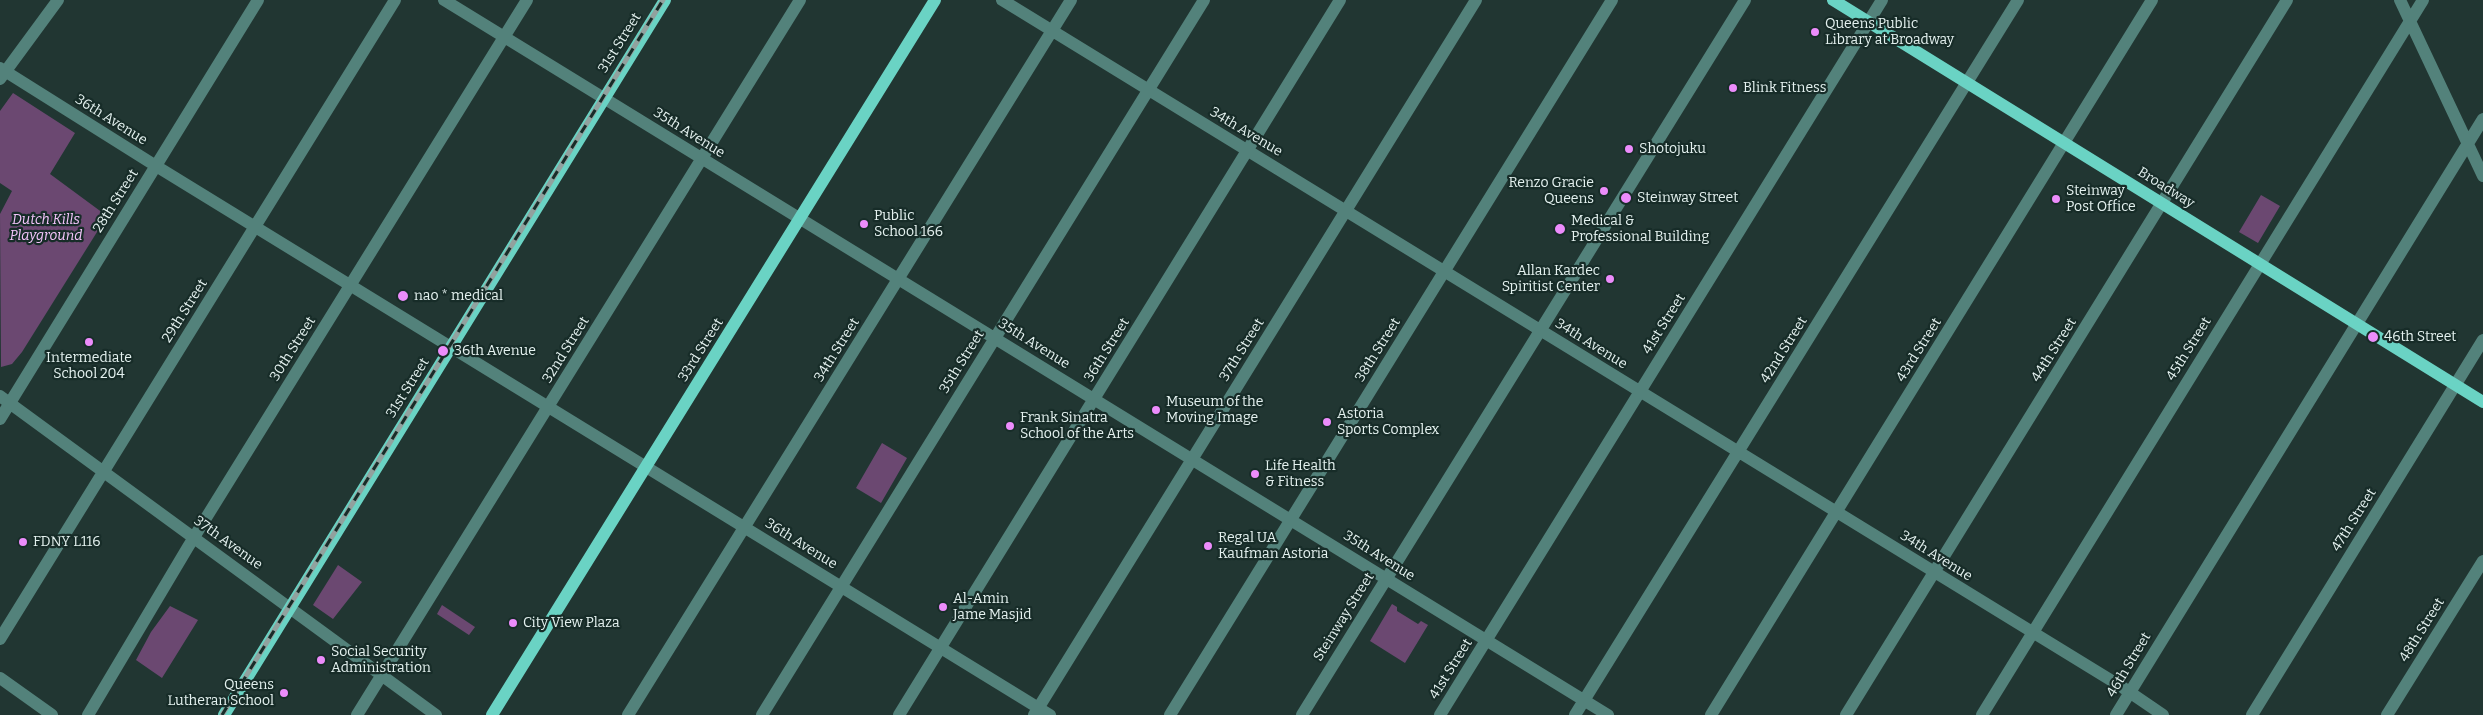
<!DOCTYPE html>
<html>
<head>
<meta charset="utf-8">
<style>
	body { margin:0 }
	canvas { display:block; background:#213632 }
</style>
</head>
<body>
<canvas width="2483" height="715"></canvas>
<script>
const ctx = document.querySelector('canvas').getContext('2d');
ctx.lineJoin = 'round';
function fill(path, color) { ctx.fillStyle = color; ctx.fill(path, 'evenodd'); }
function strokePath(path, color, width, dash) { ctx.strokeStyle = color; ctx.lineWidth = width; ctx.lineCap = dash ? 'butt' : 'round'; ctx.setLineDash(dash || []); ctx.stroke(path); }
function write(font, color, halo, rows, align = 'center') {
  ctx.font = font + ' Bitter,serif'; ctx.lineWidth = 4.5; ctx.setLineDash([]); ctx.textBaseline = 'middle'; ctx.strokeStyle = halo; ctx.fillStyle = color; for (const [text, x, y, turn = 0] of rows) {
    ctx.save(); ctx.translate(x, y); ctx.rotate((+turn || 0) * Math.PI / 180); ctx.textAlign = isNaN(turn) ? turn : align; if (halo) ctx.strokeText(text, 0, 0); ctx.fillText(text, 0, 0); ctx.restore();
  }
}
fill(new Path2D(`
	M13,93L75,133L50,174L107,216L22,352L12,364L1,367L0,214L12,191L0,183V111Z
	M2261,195L2280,206L2258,243L2239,232Z
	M882,443L907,458L881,503L856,488Z
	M338,565L362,582L333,619L313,605Z
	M1392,604L1397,607V611L1418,624L1421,621L1428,625L1405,663L1370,641Z
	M442,605L475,627L469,635L437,614Z
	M170,606L198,620L162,678L136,660L151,632Z`), '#6b4871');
strokePath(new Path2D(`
	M444,0L1608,715
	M1002,0L2122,687L2163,715
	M2400,0L2483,176
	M0,68L156,166L1050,715
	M0,79L58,0
	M0,396L436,715
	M0,419L258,0
	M0,639L395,0
	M0,678L52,715
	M88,715L188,547L527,0
	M357,715L800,0
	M628,715L1071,0
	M762,715L1204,0
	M899,715L1340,0
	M1034,715L1476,0
	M1170,715L1612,0
	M1302,715L1745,0
	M1440,715L1882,0
	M1575,715L2018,0
	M1711,715L2152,0
	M1846,715L2287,0
	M1982,715L2423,0
	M2116,715L2483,119
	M2252,715L2483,340
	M2387,715L2483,561`), '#53827b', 12);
strokePath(new Path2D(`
	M1833,0L2483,402
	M224,715L665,0
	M492,715L935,0`), '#6ad3c4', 12);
const rail = new Path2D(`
	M222,715L663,0`);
strokePath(rail, '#91a19e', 5);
strokePath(rail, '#172c28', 3, [9]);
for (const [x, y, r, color] of [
	[1815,32,5,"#ec8cfb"],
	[1733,88,5,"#ec8cfb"],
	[1629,149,5,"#ec8cfb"],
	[1604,191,5,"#ec8cfb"],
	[1626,198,6,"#ec8cfb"],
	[2056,199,5,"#ec8cfb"],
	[864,224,5,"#ec8cfb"],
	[1560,229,6,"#ec8cfb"],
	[1610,279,5,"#ec8cfb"],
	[403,296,6,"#ec8cfb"],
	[2373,337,6,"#ec8cfb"],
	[89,342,5,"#ec8cfb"],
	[443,351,6,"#ec8cfb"],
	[1156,410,5,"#ec8cfb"],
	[1327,422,5,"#ec8cfb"],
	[1010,426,5,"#ec8cfb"],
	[1255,474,5,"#ec8cfb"],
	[23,542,5,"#ec8cfb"],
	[1208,546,5,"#ec8cfb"],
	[943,607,5,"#ec8cfb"],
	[513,623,5,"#ec8cfb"],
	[321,660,5,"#ec8cfb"],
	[284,693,5,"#ec8cfb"]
]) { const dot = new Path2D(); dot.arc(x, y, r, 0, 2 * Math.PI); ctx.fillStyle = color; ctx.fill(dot); strokePath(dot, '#172c28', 2); }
write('14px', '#e4f1ef', '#172c28', [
	["Queens Public",1825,24],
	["Library at Broadway",1825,40],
	["Blink Fitness",1743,88],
	["Shotojuku",1639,149],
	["Renzo Gracie",1594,183,"right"],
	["Queens",1594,199,"right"],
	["Steinway",2066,191],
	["Post Office",2066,207],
	["Steinway Street",1637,198],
	["Public",874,216],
	["School 166",874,232],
	["Medical &",1571,221],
	["Professional Building",1571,237],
	["Allan Kardec",1600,271,"right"],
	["Spiritist Center",1600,287,"right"],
	["nao * medical",414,296],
	["46th Street",2384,337],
	["36th Avenue",454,351],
	["Intermediate",89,358,"center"],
	["School 204",89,374,"center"],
	["Museum of the",1166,402],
	["Moving Image",1166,418],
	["Astoria",1337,414],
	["Sports Complex",1337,430],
	["Frank Sinatra",1020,418],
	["School of the Arts",1020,434],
	["Life Health",1265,466],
	["& Fitness",1265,482],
	["Regal UA",1218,538],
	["Kaufman Astoria",1218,554],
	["FDNY L116",33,542],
	["Al-Amin",953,599],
	["Jame Masjid",953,615],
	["City View Plaza",523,623],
	["Social Security",331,652],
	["Administration",331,668],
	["Queens",274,685,"right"],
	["Lutheran School",274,701,"right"]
], 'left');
write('14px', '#e4f1ef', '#172c28', [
	["31st Street",620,43,-58],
	["36th Avenue",111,120,32],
	["34th Avenue",1246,132,31],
	["35th Avenue",689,133,32],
	["Broadway",2166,188,32],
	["28th Street",116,201,-58],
	["29th Street",185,311,-58],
	["41st Street",1664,324,-58],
	["35th Avenue",1034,344,32],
	["34th Avenue",1591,344,32],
	["30th Street",293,349,-58],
	["45th Street",2189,349,-58],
	["32nd Street",566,350,-58],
	["33rd Street",701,350,-58],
	["34th Street",837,350,-58],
	["36th Street",1107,350,-58],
	["37th Street",1242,350,-58],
	["38th Street",1378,350,-58],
	["42nd Street",1784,350,-58],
	["43rd Street",1919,350,-58],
	["44th Street",2054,350,-58],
	["35th Street",962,362,-58],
	["31st Street",408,388,-58],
	["47th Street",2354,520,-58],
	["37th Avenue",228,543,36],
	["36th Avenue",801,544,32],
	["35th Avenue",1379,556,32],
	["34th Avenue",1936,556,32],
	["Steinway Street",1344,617,-58],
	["48th Street",2422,630,-58],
	["46th Street",2129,665,-59],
	["41st Street",1451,669,-58]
]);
write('italic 14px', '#f5c5fc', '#172c28', [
	["Dutch Kills",46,220],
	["Playground",46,236]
]);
</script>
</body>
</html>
